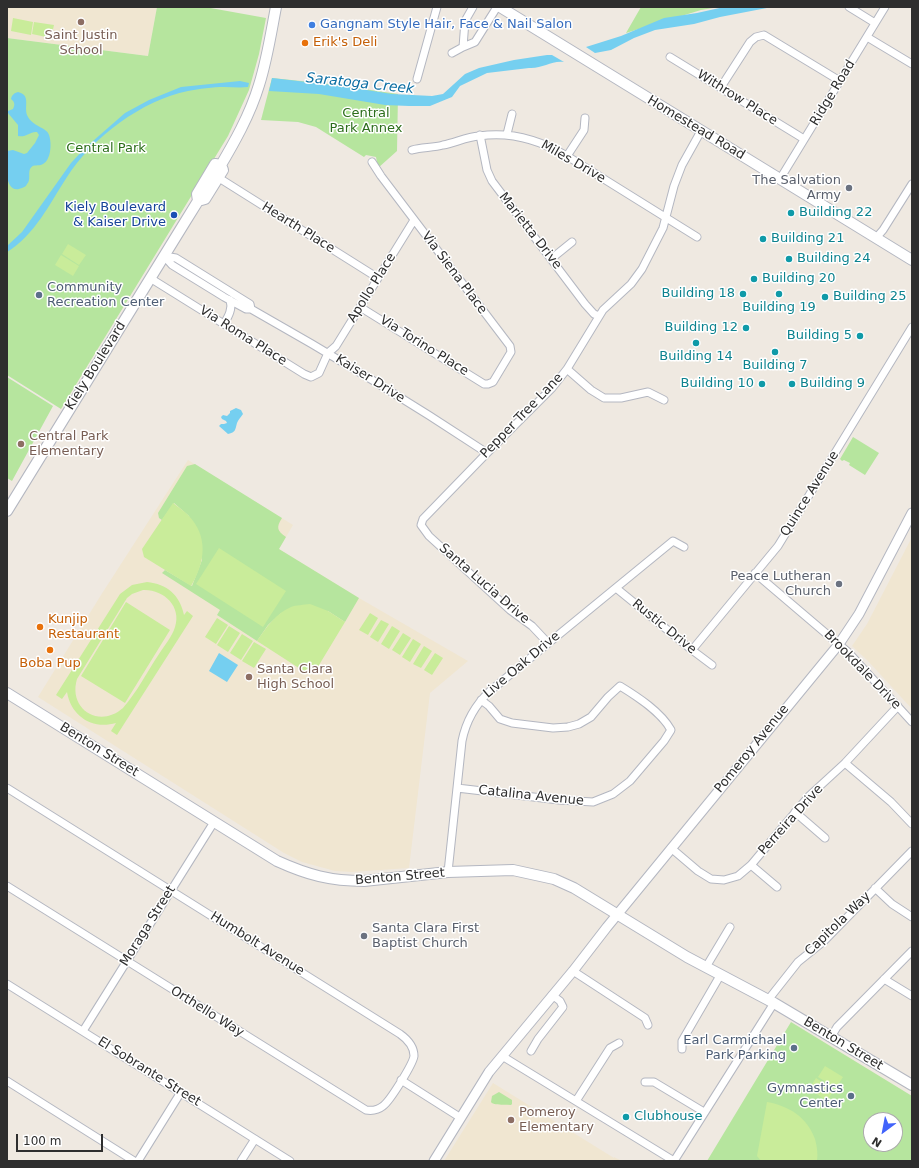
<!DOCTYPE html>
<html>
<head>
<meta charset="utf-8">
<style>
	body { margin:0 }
	#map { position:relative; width:919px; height:1168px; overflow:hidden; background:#efe9e1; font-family:"DejaVu Sans",sans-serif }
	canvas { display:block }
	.frame { position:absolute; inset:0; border:8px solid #2e2e2e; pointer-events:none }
	.north { position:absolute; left:863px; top:1112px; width:40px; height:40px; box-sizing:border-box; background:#fff; border:1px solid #ababab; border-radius:50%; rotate:212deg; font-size:11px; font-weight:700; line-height:16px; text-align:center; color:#2e2e2e }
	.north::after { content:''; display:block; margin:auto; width:14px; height:18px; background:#4264fb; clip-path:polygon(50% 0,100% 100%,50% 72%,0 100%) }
	.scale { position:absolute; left:16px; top:1134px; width:87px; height:18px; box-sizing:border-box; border:2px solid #2e2e2e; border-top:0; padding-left:5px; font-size:12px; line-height:14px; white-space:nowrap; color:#2e2e2e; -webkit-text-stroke:3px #fff; paint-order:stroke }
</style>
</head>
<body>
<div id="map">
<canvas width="919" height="1168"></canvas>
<div class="frame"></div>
<div class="north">N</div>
<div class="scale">100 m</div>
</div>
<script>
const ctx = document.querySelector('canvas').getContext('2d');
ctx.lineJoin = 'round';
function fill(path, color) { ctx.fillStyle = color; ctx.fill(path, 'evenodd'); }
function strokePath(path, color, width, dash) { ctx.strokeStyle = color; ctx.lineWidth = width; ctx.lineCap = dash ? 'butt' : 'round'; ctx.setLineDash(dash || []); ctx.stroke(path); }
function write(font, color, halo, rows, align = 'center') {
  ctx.font = font + ' "DejaVu Sans",sans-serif'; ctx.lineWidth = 3; ctx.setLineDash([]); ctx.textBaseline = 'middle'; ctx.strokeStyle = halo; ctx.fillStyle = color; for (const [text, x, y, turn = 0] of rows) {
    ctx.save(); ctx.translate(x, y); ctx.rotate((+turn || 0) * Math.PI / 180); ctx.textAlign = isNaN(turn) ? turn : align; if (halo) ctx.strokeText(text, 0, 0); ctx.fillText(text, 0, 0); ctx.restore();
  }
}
fill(new Path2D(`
	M7,7H157L148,56L7,38Z
	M188,460L293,525L279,549L359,598L468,661L430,693L409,868L352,872L335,871L302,862L284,853L38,697L101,595Z
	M912,537V709L868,661L852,646L867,624Z
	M493,1083L614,1158V1157L622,1161H444Z`), '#f0e6d1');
fill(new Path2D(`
	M157,7H205L266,18L259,54L249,90L228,136L61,409L7,375V38L148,56Z
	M641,7H719L701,10L626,33Z
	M272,78L330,84L398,94L397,151L378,168L376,157L366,155L364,157L316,127L298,122L261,120Z
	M7,377L53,406L12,481L7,478Z
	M853,437L879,453L865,475L849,465L850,463L844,460L842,461L840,459Z
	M195,464L282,518C276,527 277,531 286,537L279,549L359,598L345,622L328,611L281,613L268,625L257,641L217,615L220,610L162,573L165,570L192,586L202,560L189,516L174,503L162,520L159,518L158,513L187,466Z
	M791,1022L912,1096V1161H707ZM871,1120H895V1144H871Z
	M499,1092L512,1100V1104L511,1105C504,1104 494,1106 491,1102L492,1096Z`), '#b6e59e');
fill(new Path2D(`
	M13,18L33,22L31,35L11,31Z
	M34,22L54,25L51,38L32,34Z
	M68,244L86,255L79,265L62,254Z
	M61,255L79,266L73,276L55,265Z
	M173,503C178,507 184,511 188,515C209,536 205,563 191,586L144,557L142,549Z
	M219,548L286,591L263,627L196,584Z
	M147,582C167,584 180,595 184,615L187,611L193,616L117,735L111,731L116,723C92,730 71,716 67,692L62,699L56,695L120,594L132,585ZM143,590C163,589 182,606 175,627C172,637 164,646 159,654C147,672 137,692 123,708C99,729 68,709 77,679L127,598L132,594Z
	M126,602L170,630L125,703L81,676Z
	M310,604L328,611L345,622L316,670L305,672L257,641C266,628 276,613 291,607C296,605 304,605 310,604Z
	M370,613L378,618L368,635L359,630Z
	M217,618L228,625L216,644L205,637Z
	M381,620L389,624L378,642L370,637Z
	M229,626L240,633L228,652L217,645Z
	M392,626L400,631L389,649L381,644Z
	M403,633L411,638L400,655L392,650Z
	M242,634L253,641L241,660L230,653Z
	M413,639L421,644L410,662L402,657Z
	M254,642L266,649L254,668L242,661Z
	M424,646L432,651L421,668L413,664Z
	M435,653L443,658L432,675L424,670Z
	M825,1066L843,1077L836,1088L818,1077Z
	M816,1078L834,1090L827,1101L809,1089Z
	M767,1102C789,1106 807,1117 815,1139C817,1146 818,1154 817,1161H761L757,1156Z`), '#c9ec9a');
fill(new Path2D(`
	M724,7H772L720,17L694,24L655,30L634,38L611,50L595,53L586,47L621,36L664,18L697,13Z
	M547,55H552L564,62C552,60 542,69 529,68L487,73L460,86L452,97L447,99L430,106H409L385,105L319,94L269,91L272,78L341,86L392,94L432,96L443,94L465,74L479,68L514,60Z
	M240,81L249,83L248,87C240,88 232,87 224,87C213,87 199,89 188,91C142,100 92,138 67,177C50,203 35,235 7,252V246L22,232L71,163L85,148L125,113L149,100L181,87Z
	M18,92C31,95 24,106 27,115C32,127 47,127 49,135C52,143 51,160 43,164C39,167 33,163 30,169C28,174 31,180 27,184C26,187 22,188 19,189C3,192 7,161 7,151L13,150L24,154L27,153L35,143L39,135L37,132C30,131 26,138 18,136V125L8,113V111L13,109C15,105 15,102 11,99C12,95 14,93 18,92Z
	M236,408L241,410L243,414C241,417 238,420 237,423C235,430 236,432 228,434L219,426L221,424H224L227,423L226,421L222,419L221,417L223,415L227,416L230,413V411Z
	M219,653L238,665L227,682L209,671Z`), '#75cff0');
const minor = new Path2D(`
	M473,7L465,21L463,47L475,42L497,7
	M849,7L875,23
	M867,37L912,64
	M452,53L463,47
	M670,57L804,139
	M417,79L437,7
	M721,87L750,42L756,37L764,35L840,81
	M507,134L512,114
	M480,135L487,170L492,181L585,304L594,314L599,316
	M412,150C422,147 433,148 443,145C455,143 466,137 479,136C511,131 540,140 567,156L697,237
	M567,156L584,130L585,118
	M219,178L378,278
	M780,179L885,7
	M876,238L883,230L912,184
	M164,256L172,265L224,297L246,309H251C331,354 410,402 487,453
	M164,256L176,258L250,304L251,309
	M551,259L572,242
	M150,278L304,374L311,377L319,373L328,353
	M360,307L484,384H488L493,382L511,352L510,346L381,176L372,162
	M224,324C228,317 233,309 230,300
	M328,353L336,346L414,220
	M567,369L591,390L604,398H621L648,392L664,400
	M755,573L849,653L912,722
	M616,588L692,650L712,665
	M548,643L532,626L510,610L429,536L421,525L423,519L487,453L552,388L567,369L603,310L631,284L642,269L663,228L674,186L682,165L701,131
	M692,650L778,546L912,327
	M845,763L891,802L912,824
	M7,788L400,1034C407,1039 414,1046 414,1056C413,1064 390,1101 383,1106C378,1110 372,1111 366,1110L7,886
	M457,788L559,800L593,802L613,794L630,781L664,741L671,730C661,712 638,697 620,686L608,697L591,717L579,724L568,727L553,728L512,723L500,719L489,706L481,700
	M795,812L825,838
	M671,848L698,871L711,879L724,880L738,876L751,865L809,796L845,763L898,706
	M751,865L777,887
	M448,872L462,741C466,721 475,705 490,691L673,541L684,547
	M875,888L892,904L912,917
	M706,967L730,927
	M573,971L645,1018L648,1025
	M884,979L912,996
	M7,984L290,1161
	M768,1000L798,962L824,941L912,851
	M83,1031L214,822
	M831,1037L837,1027L912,951
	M682,1049V1041L721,974
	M531,1051L538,1039L563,1007L560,1001L552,995
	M502,1056L674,1161L774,1003
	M401,1080L461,1118
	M7,1081L134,1161
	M645,1082H654L704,1112
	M576,1101L610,1048L619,1043
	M138,1161L181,1092
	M241,1161L255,1139`);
const tertiary = new Path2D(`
	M434,1161L489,1072L573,971L607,927L839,644L859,614L912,513`);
const secondary = new Path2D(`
	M500,7L912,260
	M218,170C234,143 250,115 259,85C267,60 271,33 276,7
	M198,201L197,194L215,164L221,165
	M7,511L185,222L198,201L205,199L223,170L221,165
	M7,693L277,861C308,875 330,881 364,881L448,872L513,870L554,879L574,888L687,957L774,1003L912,1085`);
strokePath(minor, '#b4b7c1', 9);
strokePath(tertiary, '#b4b7c1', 11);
strokePath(secondary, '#b4b7c1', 12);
strokePath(minor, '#fff', 7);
strokePath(tertiary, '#fff', 9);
strokePath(secondary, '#fff', 10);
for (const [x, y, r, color] of [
	[81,22,4,"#8d6e63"],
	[312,25,4,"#3f7fe0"],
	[305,43,4,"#e8710a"],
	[849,188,4,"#6b7280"],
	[791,213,4,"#0f9aa8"],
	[174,215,4,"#1a4fb4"],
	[763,239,4,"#0f9aa8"],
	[789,259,4,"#0f9aa8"],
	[754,279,4,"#0f9aa8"],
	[743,294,4,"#0f9aa8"],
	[779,294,4,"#0f9aa8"],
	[39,295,4,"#5c6f8a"],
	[825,297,4,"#0f9aa8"],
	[746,328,4,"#0f9aa8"],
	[860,336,4,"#0f9aa8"],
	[696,343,4,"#0f9aa8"],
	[775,352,4,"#0f9aa8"],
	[762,384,4,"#0f9aa8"],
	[792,384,4,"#0f9aa8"],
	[21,444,4,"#8d6e63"],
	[839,584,4,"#6b7280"],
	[40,627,4,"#e8710a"],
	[50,650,4,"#e8710a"],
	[249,677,4,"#8d6e63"],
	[364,936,4,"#6b7280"],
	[794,1048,4,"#5c6f8a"],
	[851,1096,4,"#5c6f8a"],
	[626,1117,4,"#0f9aa8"],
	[511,1120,4,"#8d6e63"]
]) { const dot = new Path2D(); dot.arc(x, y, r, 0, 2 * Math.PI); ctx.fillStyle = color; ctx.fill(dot); strokePath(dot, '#fff', 1.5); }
write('13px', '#366cbe', '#fff', [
	["Gangnam Style Hair, Face & Nail Salon",320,25]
], 'left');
write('13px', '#785e54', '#fff', [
	["Saint Justin",81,36,"center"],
	["School",81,51,"center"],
	["Central Park",29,437],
	["Elementary",29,452],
	["Santa Clara",257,670],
	["High School",257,685],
	["Pomeroy",519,1113],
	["Elementary",519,1128]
], 'left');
write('13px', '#c56008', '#fff', [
	["Erik's Deli",313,43],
	["Kunjip",48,620],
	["Restaurant",48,635],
	["Boba Pup",50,664,"center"]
], 'left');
write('13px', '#2e2e2e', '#fff', [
	["Ridge Road",833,93,-59],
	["Withrow Place",737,98,32],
	["Homestead Road",696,128,31],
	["Miles Drive",573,162,30],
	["Hearth Place",298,228,32],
	["Marietta Drive",530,231,52],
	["Via Siena Place",454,273,53],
	["Apollo Place",372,288,-58],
	["Via Roma Place",243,336,32],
	["Via Torino Place",424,346,32],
	["Kiely Boulevard",96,366,-58],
	["Kaiser Drive",370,379,32],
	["Pepper Tree Lane",522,416,-46],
	["Quince Avenue",810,494,-58],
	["Santa Lucia Drive",484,584,41],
	["Rustic Drive",664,627,39],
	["Live Oak Drive",522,665,-40],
	["Brookdale Drive",862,670,46],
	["Pomeroy Avenue",752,749,-51],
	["Benton Street",99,750,32],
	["Catalina Avenue",531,796,6],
	["Perreira Drive",791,820,-48],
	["Benton Street",400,877,-5],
	["Capitola Way",838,924,-44],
	["Moraga Street",148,926,-58],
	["Humbolt Avenue",257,944,32],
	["Orthello Way",207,1012,32],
	["Benton Street",843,1044,31],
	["El Sobrante Street",149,1072,32]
]);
write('13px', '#2c6e1b', '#fff', [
	["Central",366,114],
	["Park Annex",366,129],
	["Central Park",106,149]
]);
write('13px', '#5b616d', '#fff', [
	["The Salvation",841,181],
	["Army",841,196],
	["Peace Lutheran",831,577],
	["Church",831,592],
	["Santa Clara First",372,929,"left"],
	["Baptist Church",372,944,"left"]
], 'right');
write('13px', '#164399', '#fff', [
	["Kiely Boulevard",166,208],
	["& Kaiser Drive",166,223]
], 'right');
write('13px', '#0d838f', '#fff', [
	["Building 22",799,213],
	["Building 21",771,239],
	["Building 24",797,259],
	["Building 20",762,279],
	["Building 18",735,294,"right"],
	["Building 25",833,297],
	["Building 19",779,308,"center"],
	["Building 12",738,328,"right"],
	["Building 5",852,336,"right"],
	["Building 14",696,357,"center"],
	["Building 7",775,366,"center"],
	["Building 10",754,384,"right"],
	["Building 9",800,384],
	["Clubhouse",634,1117]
], 'left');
write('13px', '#4e5e75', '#fff', [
	["Community",47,288,"left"],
	["Recreation Center",47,303,"left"],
	["Earl Carmichael",786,1041],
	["Park Parking",786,1056],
	["Gymnastics",843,1089],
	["Center",843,1104]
], 'right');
write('italic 14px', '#0d6fa3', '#fff', [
	["Saratoga Creek",360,84,6]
]);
</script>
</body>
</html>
